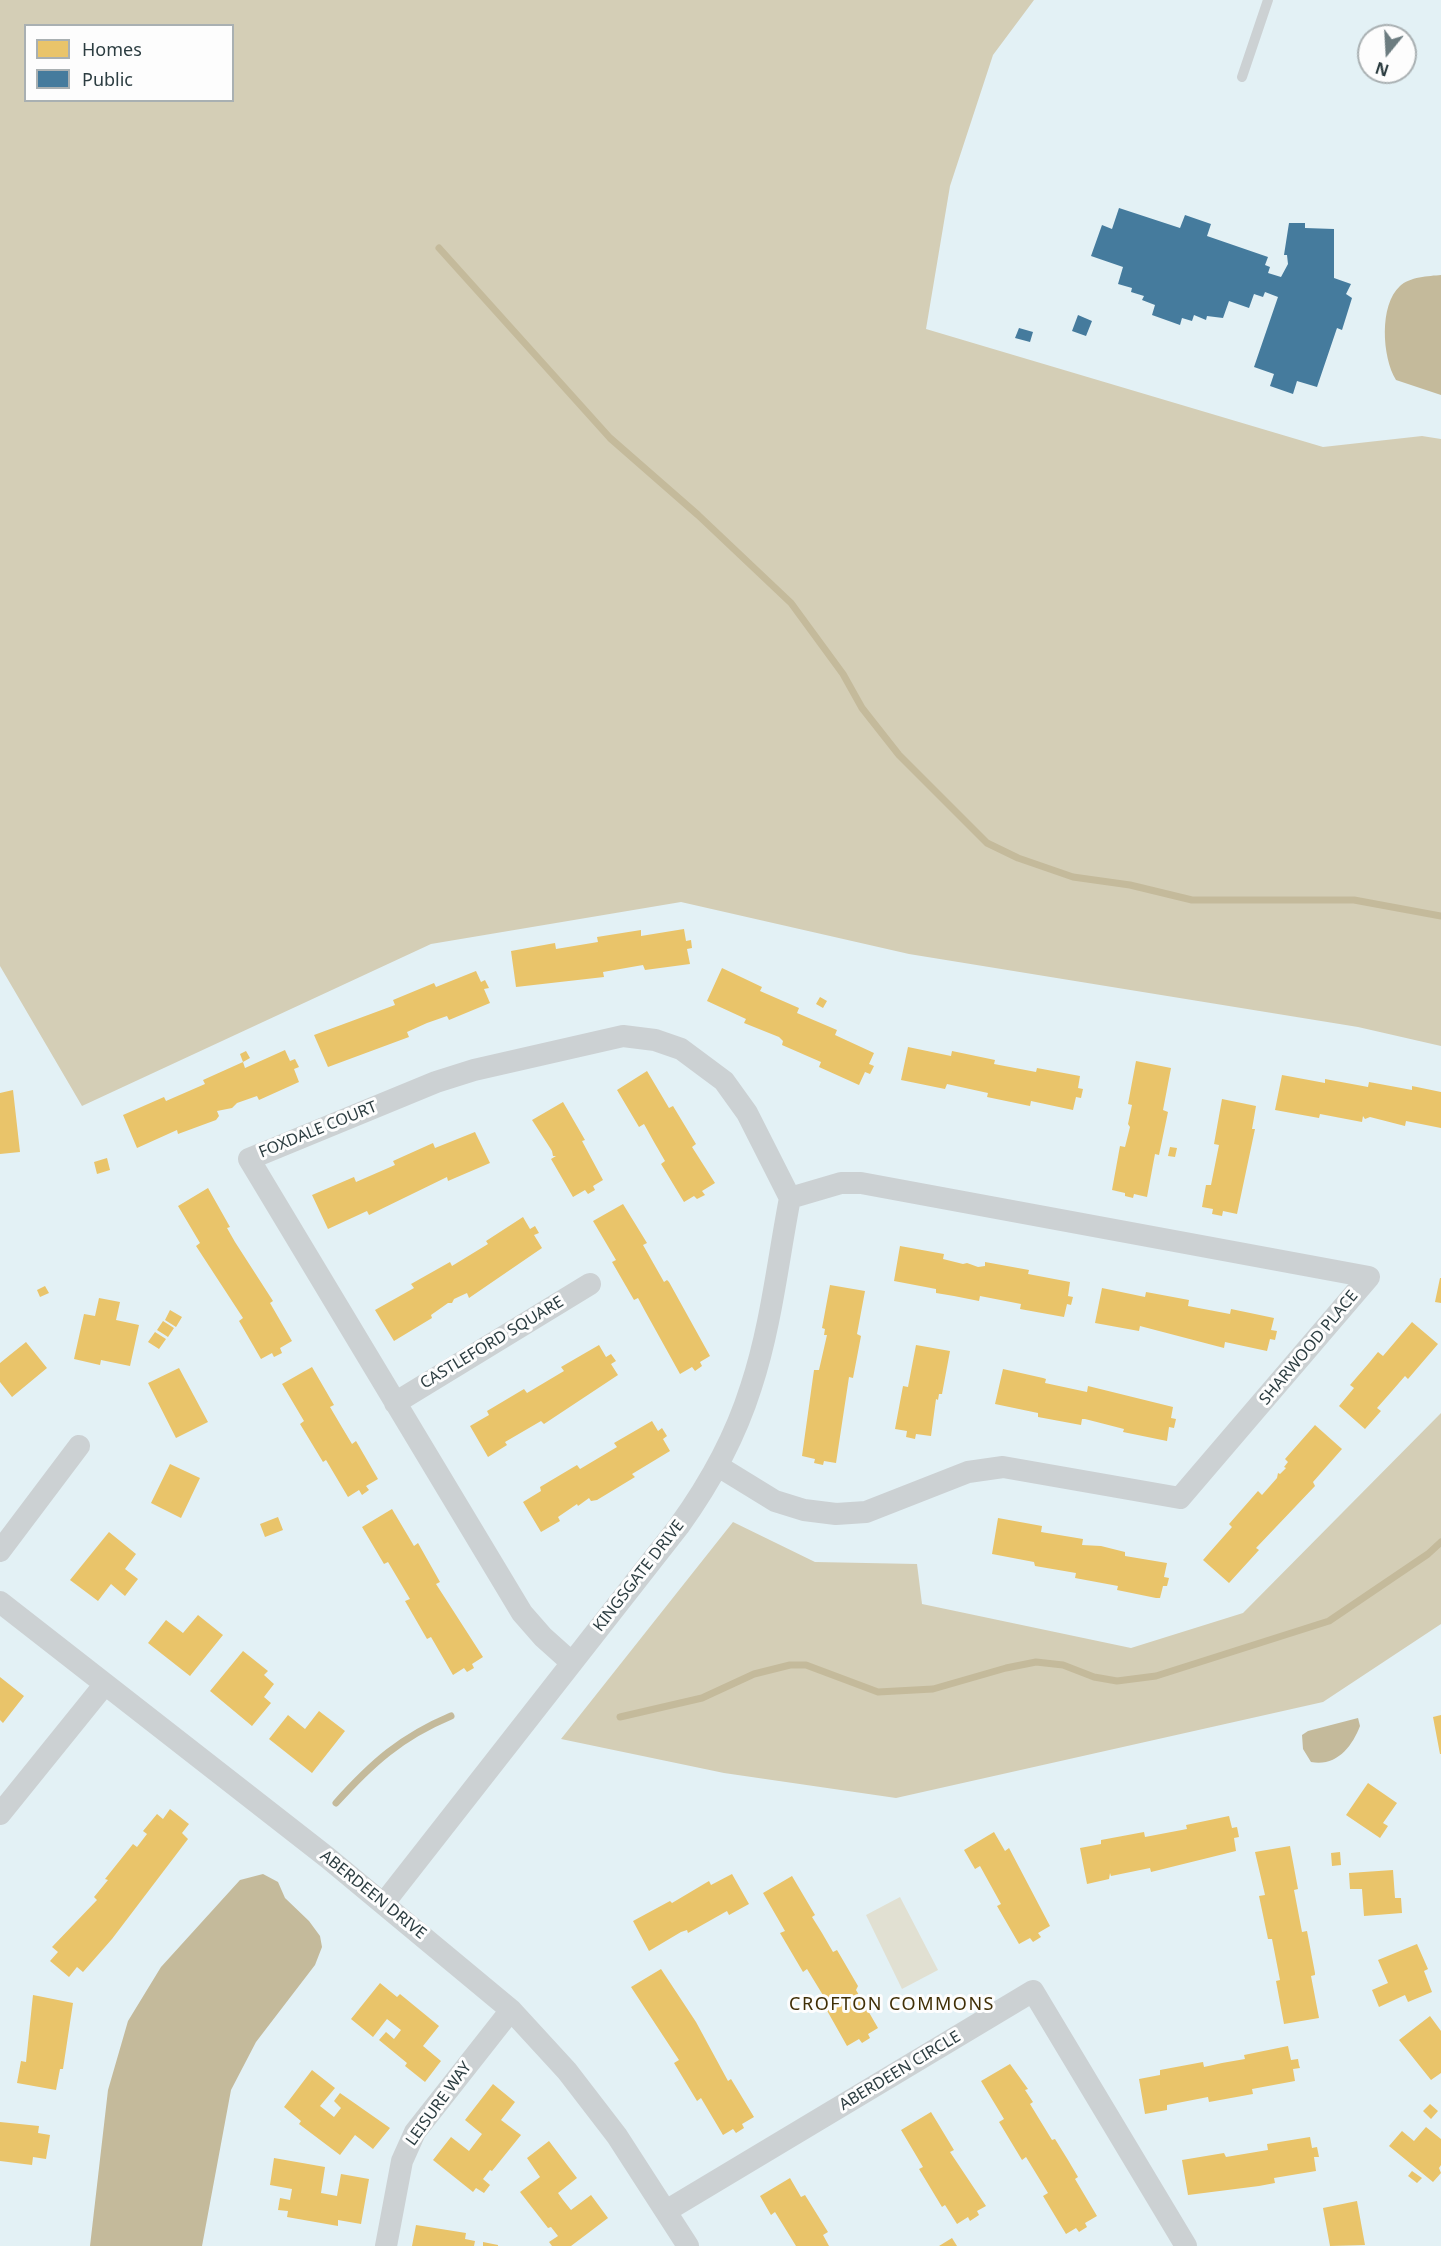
<!DOCTYPE html>
<html>
<head>
<meta charset="utf-8">
<style>
	body { margin:0 }
	#map { position:relative; width:1441px; height:2246px; overflow:hidden; background:#e3f1f5; font-family:"Noto Sans",sans-serif }
	canvas { display:block }
	.legend { position:absolute; left:24px; top:24px; width:210px; height:78px; box-sizing:border-box; background:#fdfdfd; border:2px solid #a9b0b2; margin:0; padding:8px 10px; list-style:none; font-size:18px; color:#2c3d41 }
	.legend li { display:flex; align-items:center; gap:12px; height:30px }
	.legend b { width:30px; border:2px solid #a9b0b2 }
	.north { position:absolute; left:1357px; top:24px; width:60px; height:60px; box-sizing:border-box; background:#fdfdfd; border:2px solid #a9b0b2; border-radius:50%; rotate:198deg; font-size:16px; font-weight:700; line-height:24px; text-align:center; color:#2c3d41 }
	.north::after { content:''; display:block; margin:auto; width:21px; height:27px; background:#6c7c80; clip-path:polygon(50% 0,100% 100%,50% 72%,0 100%) }
</style>
</head>
<body>
<div id="map">
<canvas width="1441" height="2246"></canvas>
<ul class="legend">
<li><b style="height:16px;background:#e9c46a"></b>Homes</li>
<li><b style="height:16px;background:#457b9d"></b>Public</li>
</ul>
<div class="north">N</div>
</div>
<script>
const ctx = document.querySelector('canvas').getContext('2d');
ctx.lineJoin = 'round';
function fill(path, color) { ctx.fillStyle = color; ctx.fill(path, 'evenodd'); }
function strokePath(path, color, width, dash) { ctx.strokeStyle = color; ctx.lineWidth = width; ctx.lineCap = dash ? 'butt' : 'round'; ctx.setLineDash(dash || []); ctx.stroke(path); }
function write(font, color, halo, rows, align = 'center') {
  ctx.font = font + ' "Noto Sans",sans-serif'; ctx.lineWidth = 6; ctx.setLineDash([]); ctx.textBaseline = 'middle'; ctx.strokeStyle = halo; ctx.fillStyle = color; for (const [text, x, y, turn = 0] of rows) {
    ctx.save(); ctx.translate(x, y); ctx.rotate((+turn || 0) * Math.PI / 180); ctx.textAlign = isNaN(turn) ? turn : align; if (halo) ctx.strokeText(text, 0, 0); ctx.fillText(text, 0, 0); ctx.restore();
  }
}
fill(new Path2D(`
	M900,1897L938,1970L902,1989L866,1915Z`), '#e1e0d2');
fill(new Path2D(`
	M0,0H1034L993,55L950,186L926,329L1323,447L1422,436L1441,439V1046L1358,1027L909,954L681,902L431,944L82,1106L0,966ZM26,26H232V100H26Z
	M1441,1413V1624L1323,1702L896,1798L724,1773L561,1739L733,1522L815,1562L917,1564L922,1604L1131,1648L1243,1613Z`), '#d4ceb6');
fill(new Path2D(`
	M1441,275V395L1396,380C1382,357 1379,305 1400,286C1409,277 1429,276 1441,275Z
	M1358,1718L1360,1726C1352,1747 1336,1767 1311,1762L1303,1749L1302,1735L1308,1731Z
	M263,1874L278,1882L285,1898L309,1921L320,1936L322,1947L315,1965L256,2042L231,2090L202,2246H90L108,2090L128,2021L161,1967L240,1880Z`), '#c4ba9b');
fill(new Path2D(`
	M684,929L686,941L691,940L692,948L687,949L690,964L645,970L643,965L603,972L604,977L516,987L511,951L555,943L556,949L598,942L597,937L641,930V936Z
	M722,968L762,987L760,991L799,1008L797,1013L837,1030L835,1035L874,1053L869,1064L874,1066L870,1074L865,1072L859,1085L819,1067L821,1062L782,1045L783,1041L779,1037L744,1023L746,1019L707,1001Z
	M476,971L481,982L485,980L489,988L484,989L490,1003L449,1020L447,1016L427,1023L407,1032L409,1037L328,1067L314,1035L395,1005L393,1000L434,983L436,987Z
	M820,997L827,1001L823,1008L816,1004Z
	M908,1047L951,1056L952,1051L995,1060L994,1064L1036,1072L1037,1068L1080,1076L1078,1088L1083,1089L1081,1098L1076,1097L1073,1110L1031,1101L1030,1106L987,1097L988,1093L947,1084L945,1089L901,1080Z
	M285,1050L290,1061L295,1059L299,1067L294,1069L299,1082L259,1100L257,1096L237,1103L232,1108L217,1111L219,1116L216,1120L178,1134L177,1130L137,1148L123,1115L164,1097L166,1101L205,1084L203,1080L243,1062L245,1068Z
	M246,1051L250,1058L243,1062L240,1054Z
	M1136,1061L1171,1068L1163,1110L1168,1112L1159,1155L1155,1154L1147,1197L1134,1194L1133,1198L1125,1196V1193L1112,1190L1120,1146L1125,1147L1130,1127L1128,1124L1132,1105L1128,1104Z
	M647,1071L669,1108L673,1106L696,1144L692,1147L715,1183L702,1191L705,1195L697,1199L694,1196L684,1202L661,1164L665,1161L654,1142L644,1124L639,1127L617,1090Z
	M1282,1075L1325,1083V1079L1368,1087L1369,1082L1412,1090V1086L1441,1092V1128L1406,1121L1405,1126L1370,1117L1365,1119L1363,1116L1362,1122L1320,1114L1319,1118L1275,1110Z
	M13,1090L20,1152L0,1154V1093Z
	M1222,1099L1256,1106L1252,1129H1255L1237,1214L1223,1211L1222,1216L1212,1214L1213,1209L1202,1207L1206,1185H1211L1219,1145L1214,1144Z
	M563,1102L585,1140L582,1141L603,1180L593,1186L595,1190L588,1194L585,1190L573,1197L551,1159L556,1156H553L552,1151L532,1120Z
	M475,1132L490,1163L448,1181L447,1177L369,1215L367,1211L328,1229L312,1195L354,1177L356,1182L395,1165L393,1161L433,1143L435,1148Z
	M1170,1147L1177,1148L1175,1157L1168,1156Z
	M107,1158L110,1170L97,1174L94,1162Z
	M208,1188L230,1227L227,1228L235,1242L273,1301L270,1303L292,1341L280,1348L282,1353L274,1357L272,1353L261,1359L239,1321L243,1318L196,1246L200,1243L178,1206Z
	M623,1204L647,1243L643,1245L664,1282L667,1280L669,1282L710,1356L700,1362L702,1366L695,1371L692,1367L680,1374L645,1311L638,1298L634,1300L612,1262L616,1260L593,1221Z
	M523,1217L530,1229L535,1226L539,1233L534,1235L542,1248L469,1298L467,1293L454,1299L452,1303H448L431,1315L432,1318L394,1341L375,1310L414,1288L411,1284L450,1262L452,1266L488,1244L486,1241Z
	M900,1246L944,1254L943,1259L963,1264L967,1263L978,1267L985,1266V1262L1029,1270L1028,1274L1070,1282L1068,1296L1073,1297L1071,1305L1067,1304L1064,1317L1020,1309L1021,1304L980,1296L979,1301L954,1296L936,1293V1289L894,1281Z
	M1440,1278H1441V1303L1435,1302Z
	M830,1285L865,1291L857,1334L861,1336L853,1378L849,1377L836,1463L824,1461L823,1465L814,1463L815,1459L802,1456L814,1370H819L827,1335H824L825,1329L822,1328Z
	M45,1286L49,1293L40,1297L37,1290Z
	M1102,1288L1145,1297L1146,1292L1189,1300L1188,1306L1230,1314L1231,1309L1274,1318L1271,1330L1277,1331L1275,1340L1270,1339L1267,1351L1225,1342L1224,1348L1140,1326L1139,1331L1095,1323Z
	M99,1298L120,1302L116,1320L139,1325L130,1366L101,1360L100,1365L74,1359L84,1314L95,1316Z
	M170,1310L182,1317L176,1327L165,1320Z
	M163,1321L174,1328L168,1337L157,1330Z
	M1412,1322L1438,1344L1408,1379L1405,1376L1392,1391L1377,1408L1381,1411L1365,1429L1339,1406L1354,1388L1350,1385L1369,1363L1378,1352L1383,1356Z
	M155,1332L166,1339L159,1349L148,1342Z
	M26,1342L47,1368L12,1397L0,1382V1363Z
	M599,1345L606,1357L611,1354L616,1361L611,1364L618,1375L544,1424L541,1421L505,1442L507,1445L488,1457L470,1426L489,1415L487,1411L524,1389L527,1393L564,1371L561,1367Z
	M916,1345L950,1351L942,1394H939L938,1400L936,1399L931,1436L916,1434L915,1439L906,1437L907,1431L895,1429L903,1386L908,1387Z
	M312,1367L334,1405L330,1407L340,1424L352,1444L356,1441L378,1479L366,1486L369,1490L362,1495L359,1490L348,1497L326,1460L323,1462L300,1424L304,1421L282,1384Z
	M179,1368L208,1422L176,1438L148,1383Z
	M1003,1369L1043,1378L1046,1379L1045,1383L1087,1392L1088,1386L1173,1407L1171,1418L1176,1419L1174,1428L1169,1427L1167,1441L1123,1432L1124,1429L1085,1419H1082L1081,1425L1038,1417V1413L995,1404Z
	M652,1421L658,1431L662,1428L667,1436L663,1439L670,1451L632,1474L635,1477L597,1500L591,1501L589,1498L578,1506L577,1504L558,1517L560,1521L541,1532L523,1502L541,1491L540,1487L577,1465L580,1469L617,1447L614,1443Z
	M1315,1425L1342,1449L1313,1482L1315,1486L1256,1548L1259,1550L1229,1583L1203,1560L1232,1527L1229,1524L1258,1491L1262,1495L1277,1478L1278,1473L1280,1474L1286,1468L1284,1467L1288,1462L1285,1459Z
	M170,1464L200,1478L181,1518L151,1503Z
	M392,1509L414,1546L418,1543L440,1582L436,1584L483,1657L472,1664L474,1668L467,1672L464,1668L453,1675L431,1637L427,1639L405,1601L410,1599L407,1594L388,1562L384,1564L362,1527Z
	M278,1517L283,1530L265,1537L260,1524Z
	M998,1518L1042,1526L1041,1532L1083,1539L1082,1545L1101,1546L1125,1552V1556L1167,1563L1164,1577L1169,1578L1167,1586H1163L1160,1598H1156L1117,1590L1118,1586L1075,1578L1076,1573L1035,1566L1034,1562L992,1554Z
	M109,1532L136,1554L125,1569L138,1579L125,1596L111,1584L98,1601L70,1580Z
	M198,1615L223,1635L190,1676L148,1643L166,1620L183,1633Z
	M243,1651L268,1671L264,1675L274,1684L264,1697L271,1703L252,1726L210,1691Z
	M0,1677L24,1696L3,1723L0,1720Z
	M319,1711L345,1731L312,1773L269,1739L288,1715L305,1729Z
	M1441,1715V1754H1440L1433,1717Z
	M1368,1783L1397,1803L1383,1823L1388,1826L1380,1838L1346,1815Z
	M170,1809L189,1824L182,1833L188,1839L112,1939L83,1972L77,1967L69,1977L50,1961L58,1952L52,1947L97,1900L94,1897L108,1880L105,1879L133,1844L137,1847L147,1834L143,1831L157,1814L163,1819Z
	M1229,1816L1232,1828L1237,1827L1239,1837L1234,1838L1236,1851L1151,1872L1150,1868L1111,1876L1110,1873L1109,1879L1087,1884L1080,1848L1101,1844V1840L1144,1832L1145,1837L1187,1829L1186,1825Z
	M994,1832L1005,1851L1009,1848L1050,1926L1038,1933L1041,1937L1033,1942L1030,1938L1019,1944L997,1906L1001,1904L980,1866L975,1869L964,1850Z
	M1290,1846L1298,1889L1294,1890L1302,1932L1307,1931L1315,1973V1975L1311,1976L1319,2018L1284,2024L1276,1981L1280,1980L1272,1939H1268L1263,1915L1259,1896L1265,1895L1255,1852Z
	M1340,1852L1341,1865L1332,1866L1331,1853Z
	M1393,1870L1395,1898H1401L1402,1913L1364,1916L1362,1889H1350L1349,1873Z
	M732,1874L749,1904L729,1915L727,1911L688,1933L687,1930L681,1932L649,1951L633,1921L670,1901L672,1903L709,1881L711,1885Z
	M792,1876L815,1915L812,1917L822,1933L833,1952L837,1950L858,1986L856,1990L878,2028L868,2034L870,2038L862,2043L859,2039L847,2046L825,2007L829,2005L807,1969L803,1972L780,1933L785,1931L763,1893Z
	M1417,1944L1428,1969L1424,1971L1432,1992L1408,2002L1405,1995L1379,2007L1372,1990L1388,1983L1378,1960Z
	M661,1969L696,2022L728,2081L731,2079L754,2117L742,2124L744,2128L736,2133L733,2129L723,2135L701,2098L697,2101L674,2063L679,2060L631,1987Z
	M380,1983L397,1997L400,1994L439,2026L423,2046L441,2061L425,2082L405,2066L407,2063L379,2040L386,2032L394,2039L401,2030L387,2019L373,2037L351,2019Z
	M33,1995L73,2003L63,2069H60L56,2090L17,2083L21,2061L26,2062Z
	M1430,2016L1441,2031V2073L1431,2080L1399,2040Z
	M1288,2046L1291,2060L1298,2059L1299,2065L1300,2068L1293,2069L1295,2081L1252,2089L1253,2094L1209,2102L1208,2097L1167,2105V2110L1145,2114L1139,2079L1160,2075V2070L1203,2062L1204,2067L1222,2063L1245,2059L1244,2055Z
	M1010,2064L1028,2089L1025,2090L1033,2102L1030,2104L1052,2140L1055,2139L1068,2160L1078,2177L1075,2179L1097,2216L1085,2223L1087,2227L1079,2232L1076,2228L1066,2234L1043,2196L1048,2193L1026,2157L1022,2160L999,2122L1004,2119L981,2081Z
	M312,2070L335,2088L320,2106L334,2117L341,2108L334,2101L340,2093L390,2128L373,2149L355,2135L340,2155L299,2124L301,2121L284,2107Z
	M493,2084L515,2102L501,2120L521,2135L492,2171L490,2170L483,2179L490,2185L484,2193L476,2188L473,2192L433,2160L451,2137L469,2151L482,2134L465,2120Z
	M1430,2104L1438,2111L1431,2119L1423,2111Z
	M931,2112L954,2150L950,2152L986,2206L977,2211L979,2215L970,2221L968,2217L957,2224L945,2205L942,2207L919,2169L923,2167L901,2130Z
	M0,2122L39,2126L38,2133L50,2135L46,2159L33,2157L32,2165L0,2161Z
	M1426,2127L1441,2139V2165L1439,2168L1441,2173L1433,2182L1389,2146L1402,2131L1414,2141Z
	M1310,2137L1312,2148L1317,2147L1319,2157H1314L1316,2171L1274,2178L1275,2183L1259,2186L1188,2195L1182,2160L1224,2153L1226,2157L1268,2150L1267,2144Z
	M549,2141L577,2178L558,2193L563,2200L571,2210L591,2195L608,2218L571,2246H552L549,2242L558,2236L551,2227L548,2228L520,2192L540,2177L527,2158Z
	M274,2158L325,2167L321,2193L337,2196L341,2174L369,2179L361,2224L338,2220V2226L287,2217L288,2211L278,2210L280,2198L290,2200L292,2189L270,2185Z
	M1412,2171L1422,2178L1417,2183L1408,2176Z
	M790,2178L801,2197L805,2195L828,2232L823,2235L829,2246H796L775,2212L771,2215L760,2196Z
	M1357,2201L1365,2245L1330,2246L1323,2208Z
	M416,2225L466,2233L465,2239L475,2241L474,2246H412Z
	M952,2238L957,2246H939Z
	M483,2242L498,2245V2246H483Z`), '#e9c46a');
fill(new Path2D(`
	M1119,208L1180,228L1185,215L1211,224L1207,236L1268,257L1265,265L1270,267L1268,273L1281,277L1288,264L1287,255H1284L1289,223H1305V228L1334,229V278L1351,284L1346,294L1352,298L1342,330L1337,328L1317,387L1297,381L1293,394L1270,386L1274,374L1254,367L1278,297L1265,292L1263,297L1254,294L1249,308L1229,301L1223,318L1207,316L1206,320L1194,315L1192,321L1182,318L1180,325L1152,315L1155,305L1142,300L1144,296L1131,292L1132,288L1118,284L1123,267L1091,256L1102,225L1112,229Z
	M1078,315L1092,321L1086,336L1072,331Z
	M1019,328L1033,332L1030,342L1015,338Z`), '#457b9d');
strokePath(new Path2D(`
	M439,248L610,438L698,515L791,603L843,674L862,708L899,755L987,843L1018,858L1073,877L1130,885L1192,900H1354L1441,916
	M620,1717L702,1698L754,1674L790,1665H806L878,1692L933,1689L1006,1668L1036,1662L1063,1665L1094,1677L1117,1681L1156,1676L1329,1621L1428,1554L1441,1542
	M336,1803C372,1763 401,1737 451,1716`), '#c4ba9b', 7);
strokePath(new Path2D(`
	M1242,77L1268,0`), '#ccd1d3', 10);
strokePath(new Path2D(`
	M395,1403L590,1284
	M718,1466L775,1501L804,1510L836,1514L866,1512L968,1472L1003,1467L1180,1498L1369,1277L861,1183H841L790,1198
	M0,1551L79,1446
	M0,1602L328,1858L511,2010L567,2071L617,2136L688,2246
	M572,1663L543,1637L522,1613L249,1159L436,1082L474,1070L623,1036L655,1040L681,1049L724,1081L747,1113L790,1198
	M0,1814L105,1684
	M384,1903L679,1526C710,1483 735,1438 751,1387C771,1327 778,1260 790,1198
	M666,2211L1033,1991L1186,2246
	M386,2246L402,2161L415,2132L511,2010`), '#ccd1d3', 22);
write('16px', '#2c3d41', '#fdfdfd', [
	["FOXDALE COURT",318,1130,-22],
	["CASTLEFORD SQUARE",492,1343,-31],
	["SHARWOOD PLACE",1309,1348,-50],
	["KINGSGATE DRIVE",639,1576,-52],
	["ABERDEEN DRIVE",373,1895,39],
	["ABERDEEN CIRCLE",900,2071,-31],
	["LEISURE WAY",439,2104,-54]
]);
ctx.letterSpacing = '1.5px';
write('18px', '#402f06', '#fdfdfd', [
	["CROFTON COMMONS",892,2005]
]);
ctx.letterSpacing = '0px';
</script>
</body>
</html>
